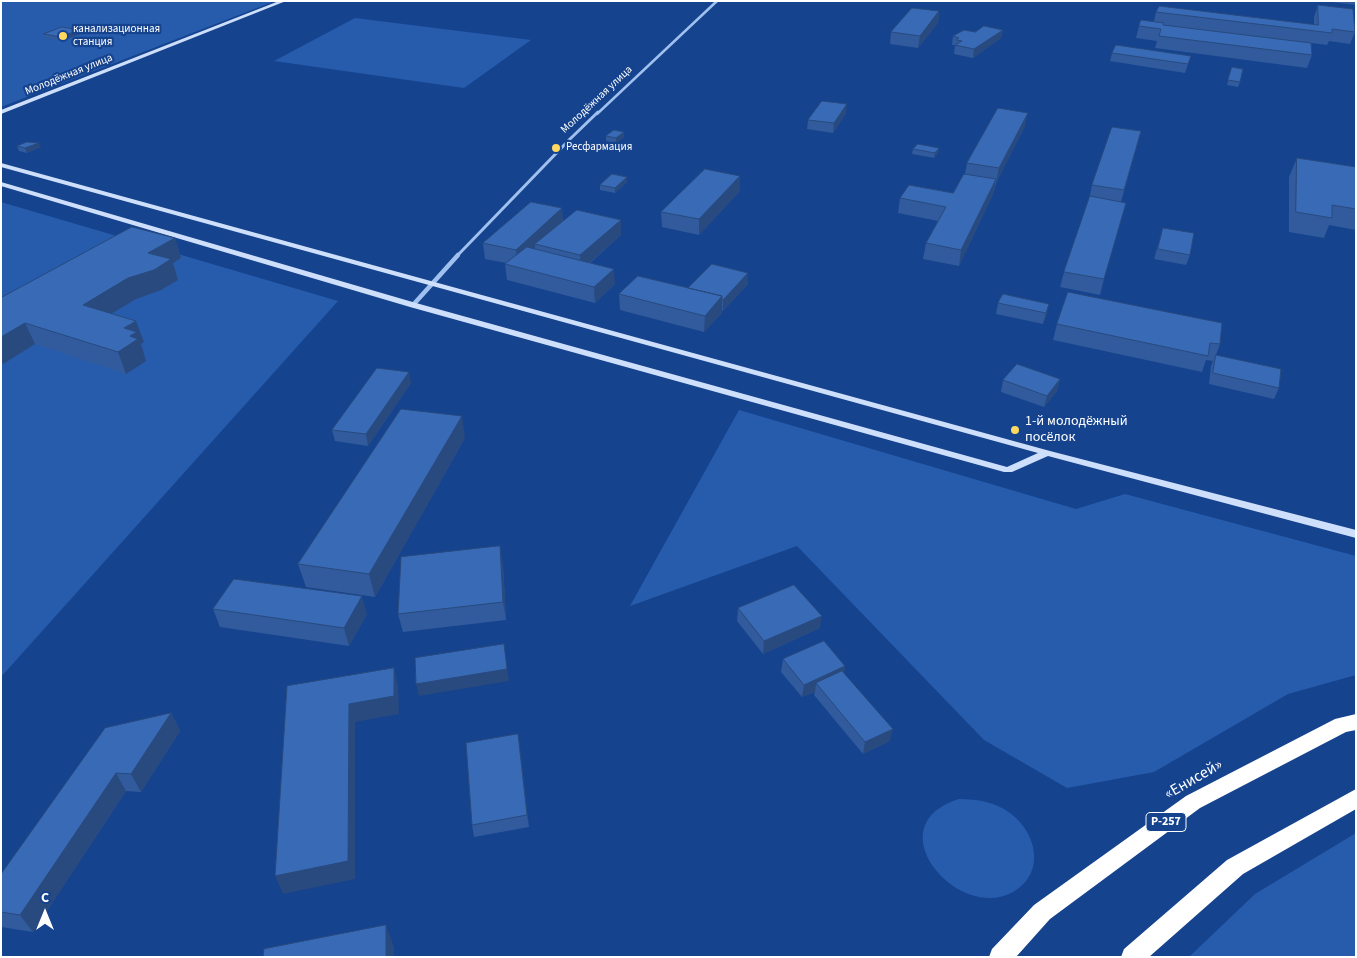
<!DOCTYPE html>
<html>
<head>
<meta charset="utf-8">
<style>
	body { margin:0 }
	#map { position:relative; width:1357px; height:958px; overflow:hidden; background:#15438e; font-family:"Source Sans 3",sans-serif }
	canvas { display:block }
	.frame { position:absolute; inset:0; border:2px solid #fff; pointer-events:none }
	.north { position:absolute; left:20px; top:888px; width:50px; height:50px; -webkit-text-stroke:4px #15438e; paint-order:stroke; rotate:0deg; font-size:14px; font-weight:700; line-height:20px; text-align:center; color:#fff }
	.north::after { content:''; display:block; margin:auto; width:18px; height:22px; background:#fff; clip-path:polygon(50% 0,100% 100%,50% 72%,0 100%) }
</style>
</head>
<body>
<div id="map">
<canvas width="1357" height="958"></canvas>
<div class="frame"></div>
<div class="north">С</div>
</div>
<script>
const ctx = document.querySelector('canvas').getContext('2d');
ctx.lineJoin = 'round';
function fill(path, color) { ctx.fillStyle = color; ctx.fill(path, 'evenodd'); }
function strokePath(path, color, width, dash) { ctx.strokeStyle = color; ctx.lineWidth = width; ctx.lineCap = dash ? 'butt' : 'round'; ctx.setLineDash(dash || []); ctx.stroke(path); }
function write(font, color, halo, rows, align = 'center') {
  ctx.font = font + ' "Source Sans 3",sans-serif'; ctx.lineWidth = 4.5; ctx.setLineDash([]); ctx.textBaseline = 'middle'; ctx.strokeStyle = halo; ctx.fillStyle = color; for (const [text, x, y, turn = 0] of rows) {
    ctx.save(); ctx.translate(x, y); ctx.rotate((+turn || 0) * Math.PI / 180); ctx.textAlign = isNaN(turn) ? turn : align; if (halo) ctx.strokeText(text, 0, 0); ctx.fillText(text, 0, 0); ctx.restore();
  }
}
fill(new Path2D(`
	M1,1H275L1,107Z
	M355,18L531,40L464,88L274,61Z
	M1,202L338,301L1,677Z
	M739,410L1076,509L1125,494L1356,556V675L1288,694L1154,772L1067,788L984,740L797,546L630,606Z
	M959,799C978,799 995,802 1010,813C1037,833 1046,873 1013,892C958,923 874,825 959,799Z
	M1356,833V957H1189L1255,894Z`), '#275cad');
strokePath(new Path2D(`
	M597,114L717,1`), '#a0c0f0', 2.5);
strokePath(new Path2D(`
	M456,257L570,139L598,112`), '#a0c0f0', 3);
strokePath(new Path2D(`
	M413,305L458,255`), '#a0c0f0', 4.5);
fill(new Path2D(`
	M279,1H286L1,114V110Z
	M1,163L1050,451L1356,530V538L1048,456L1012,472H1004L410,307L1,186V182L416,303L1007,467L1038,453L1,167Z`), '#cedffb');
fill(new Path2D(`
	M1356,714V730L1346,732L1200,808L1050,919L1016,957H989L992,949L1034,905L1186,796L1335,719Z
	M1356,789V809L1243,874L1149,957H1121L1124,949L1227,860Z`), '#fff');
fill(new Path2D(`
	M1324,1H1356V5Z
	M1318,5L1355,32L1350,44L1329,41L1327,45L1311,43L1312,55L1307,68L1155,48L1157,41L1136,38L1139,26L1154,21L1156,12L1314,25V17Z
	M939,11L938,23L918,48L890,44L891,32Z
	M1003,30L1001,38L973,58L954,54L955,45H952L953,36L975,32Z
	M44,34H80L62,41L45,38Z
	M1112,53L1191,56L1185,73L1110,61Z
	M1232,67L1240,82L1238,87L1227,85Z
	M846,113L833,133L807,129L808,120Z
	M1025,126L996,183L993,194L959,266L923,259L926,243L938,221L898,213L900,198L953,193L965,174L967,163Z
	M1141,131L1121,202L1104,279L1100,295L1060,287L1064,272L1089,200L1092,185Z
	M624,132V137L616,143L606,141V136Z
	M17,146L41,147L27,153L19,151Z
	M939,148L938,153L934,158L912,154L913,149Z
	M1297,158L1356,167V230L1329,225L1324,238L1289,232V177Z
	M627,177V182L615,193L600,190V185Z
	M740,191L699,235L662,227L661,212Z
	M562,208L563,221L621,220V235L590,263L615,284L595,303L507,280L505,264L506,263L485,259L483,243Z
	M1163,228L1190,255L1186,265L1154,259Z
	M175,238L181,258L173,263L178,280L161,290L136,299L112,313L144,342L141,344L146,361L126,374L35,344L3,364L1,363V298Z
	M748,284L723,311L722,310V313L704,332L620,310L619,294Z
	M1068,292L1220,344L1216,355L1279,388L1274,399L1209,384L1211,366L1213,361L1206,360L1202,372L1053,340L1057,324Z
	M998,303L1049,304L1043,324L996,314Z
	M1060,379L1057,391L1044,407L1001,392L1003,380Z
	M411,383L368,446L335,441L332,430Z
	M465,438L375,597L306,587L298,564Z
	M503,564L506,620L403,632L398,614Z
	M738,608L820,628L763,654L737,621Z
	M213,609L367,614L349,646L220,627Z
	M783,659L844,673L890,741L863,754L814,695L815,692L802,697L781,672Z
	M171,713L180,731L141,792L126,791L33,932L1,927V874Z
	M518,734L529,827L474,837L472,825Z`), '#315b9c');
fill(new Path2D(`
	M939,11L938,23L918,48L920,36Z
	M79,30L80,34L62,41L60,37Z
	M1003,30L1001,38L973,58L974,49Z
	M847,104L846,113L833,133L834,123Z
	M1028,113L1025,126L996,183L999,168Z
	M624,132V137L616,143V138Z
	M39,143L41,147L27,153L25,148Z
	M939,148L938,153L934,158L935,153Z
	M740,176V191L699,235V219Z
	M627,177V182L615,193V188Z
	M996,179L993,194L959,266L961,250Z
	M562,208L563,223L535,244V249L517,266L516,250Z
	M621,220V235L581,270L580,255Z
	M175,238L181,258L173,263L178,280L161,290L136,299L91,326L83,305L148,253Z
	M614,269L615,284L595,303L594,287Z
	M748,273V284L723,311V300Z
	M722,296V313L704,332L705,316Z
	M1049,304L1047,315L1043,324L1046,313Z
	M136,321L144,342L141,344L146,361L126,374L118,352L124,328Z
	M25,323L35,344L3,364L1,360V337Z
	M409,372L411,383L368,446L366,434Z
	M1060,379L1057,391L1044,407L1047,396Z
	M462,416L465,438L375,597L369,574Z
	M500,546L503,564L506,620L503,602Z
	M362,596L367,614L349,646L344,628Z
	M822,616L820,628L763,654L764,641Z
	M504,644L509,681L419,696L416,684Z
	M845,666L844,678L816,683L815,692L802,697L804,685Z
	M394,668L398,686L399,714L355,722V879L283,894L275,876L349,704Z
	M171,713L180,731L141,792L131,774Z
	M893,729L890,741L863,754L865,742Z
	M518,734L520,747L529,827L527,815Z
	M116,773L126,791L33,932L20,915Z
	M386,925L394,947V957H386Z`), '#284a7f');
const building = new Path2D(`
	M1318,5L1353,9L1355,32L1332,29V33L1156,12L1159,6L1318,25Z
	M912,8L939,11L920,36L891,32Z
	M1141,20L1164,23L1163,25L1311,43L1312,55L1159,36L1161,29L1139,26Z
	M984,26L1003,30L974,49L955,45L962,41L956,40L959,38L953,36L964,30L975,32Z
	M62,27L79,30L60,37L44,34Z
	M1116,45L1191,56L1188,64L1112,53Z
	M1232,67L1243,69L1240,82L1228,80Z
	M822,101L847,104L834,123L808,120Z
	M998,108L1028,113L999,168L967,163Z
	M1112,127L1141,131L1124,190L1092,185Z
	M614,130L624,132L616,138L606,136Z
	M27,142L39,143L25,148L17,146Z
	M918,144L939,148L935,153L913,149Z
	M1297,158L1356,167V209L1332,205V218L1296,212Z
	M705,169L740,176L699,219L661,212Z
	M612,174L627,177L615,188L600,185Z
	M964,174L996,179L961,250L926,243L946,207L900,198L909,185L953,193Z
	M1090,196L1126,203L1104,279L1064,272Z
	M531,202L562,208L516,250L483,243Z
	M577,210L621,220L580,255L535,244Z
	M132,227L175,238L148,253L171,259L154,270L128,278L83,305L136,321L124,328L137,332L130,336L138,339L118,352L25,323L1,337V298Z
	M1163,228L1194,233L1190,255L1158,249Z
	M527,247L614,269L594,287L505,264Z
	M712,264L748,273L723,300L722,299V296L688,288Z
	M638,276L722,296L705,316L619,294Z
	M1068,292L1222,323L1220,344L1210,343L1208,356L1057,324Z
	M1003,294L1049,304L1046,313L998,303Z
	M1216,355L1281,369L1279,388L1213,373Z
	M1017,364L1060,379L1047,396L1003,380Z
	M377,368L409,372L366,434L332,430Z
	M401,409L462,416L369,574L298,564Z
	M500,546L503,602L398,614L401,557Z
	M234,579L362,596L344,628L213,609Z
	M794,585L822,616L764,641L738,608Z
	M824,641L845,666L804,685L783,659Z
	M504,644L507,669L416,684L415,658Z
	M394,668V696L349,704L348,861L275,876L287,686Z
	M842,671L893,729L865,742L816,683Z
	M171,713L131,774L116,773L20,915L1,912V874L105,728Z
	M518,734L527,815L472,825L466,743Z
	M386,925V957H263L264,949Z`);
fill(building, '#396ab5');
strokePath(building, '#284a7f', 1);
for (const [x, y, r, color] of [
	[63,36,5,"#ffd95f"],
	[556,148,5,"#ffd95f"],
	[1015,430,5,"#ffd95f"]
]) { const dot = new Path2D(); dot.arc(x, y, r, 0, 2 * Math.PI); ctx.fillStyle = color; ctx.fill(dot); strokePath(dot, '#15438e', 2); }
write('11px', '#fff', '#15438e', [
	["канализационная",73,30],
	["станция",73,43],
	["Ресфармация",566,148]
], 'left');
write('11px', '#fff', '#15438e', [
	["Молодёжная улица",69,75,-22],
	["Молодёжная улица",597,100,-43]
]);
for (const [x, y, w] of [
	[1166,822,40]
]) { const box = new Path2D(); box.roundRect(x - w / 2, y - 9.5, w, 19, 4); ctx.fillStyle = '#15438e'; ctx.fill(box); strokePath(box, '#fff', 1); }
write('bold 12px', '#fff', null, [
	["Р-257",1166,822]
]);
write('14px', '#fff', '#15438e', [
	["1-й молодёжный",1025,422],
	["посёлок",1025,438]
], 'left');
write('16px', '#fff', '#15438e', [
	["«Енисей»",1194,780,-30]
]);
</script>
</body>
</html>
